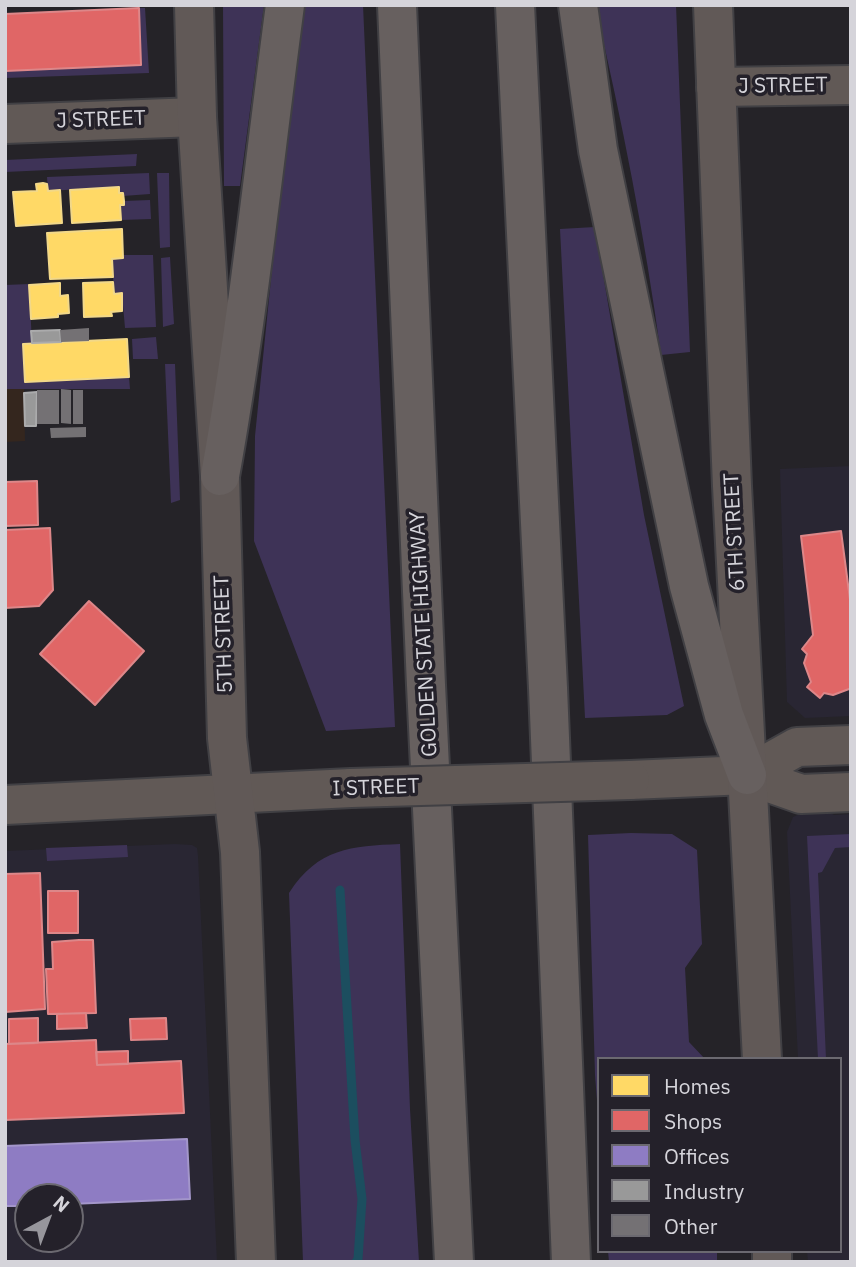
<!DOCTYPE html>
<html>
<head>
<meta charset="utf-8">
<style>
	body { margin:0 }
	#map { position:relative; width:856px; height:1267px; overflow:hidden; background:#252328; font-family:"IBM Plex Sans",sans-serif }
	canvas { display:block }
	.frame { position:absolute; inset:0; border:7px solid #d5d4da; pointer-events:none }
	.legend { position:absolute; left:597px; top:1057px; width:245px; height:196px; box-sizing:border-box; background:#24212a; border:2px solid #6b6970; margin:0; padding:9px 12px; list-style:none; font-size:21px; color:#d5d4da }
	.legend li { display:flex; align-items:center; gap:14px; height:35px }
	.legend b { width:35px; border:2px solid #6b6970 }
	.north { position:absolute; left:14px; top:1183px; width:70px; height:70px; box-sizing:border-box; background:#24212a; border:2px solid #6b6970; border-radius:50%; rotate:41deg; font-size:19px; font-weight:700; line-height:28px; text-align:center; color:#d5d4da }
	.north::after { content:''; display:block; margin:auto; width:24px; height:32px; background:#97969c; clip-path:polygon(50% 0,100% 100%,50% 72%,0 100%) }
</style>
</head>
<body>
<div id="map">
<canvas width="856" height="1267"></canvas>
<div class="frame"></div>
<ul class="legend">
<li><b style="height:19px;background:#ffd966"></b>Homes</li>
<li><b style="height:19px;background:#e06666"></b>Shops</li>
<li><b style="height:19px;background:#8e7cc3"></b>Offices</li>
<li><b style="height:19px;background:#999"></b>Industry</li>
<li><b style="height:19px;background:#747174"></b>Other</li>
</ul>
<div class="north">N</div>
</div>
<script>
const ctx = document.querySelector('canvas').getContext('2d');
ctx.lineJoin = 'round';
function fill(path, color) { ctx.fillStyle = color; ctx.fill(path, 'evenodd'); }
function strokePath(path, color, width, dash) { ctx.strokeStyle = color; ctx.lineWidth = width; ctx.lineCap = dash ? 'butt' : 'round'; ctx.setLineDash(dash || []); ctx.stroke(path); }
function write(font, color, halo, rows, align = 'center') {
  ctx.font = font + ' "IBM Plex Sans",sans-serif'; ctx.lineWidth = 7; ctx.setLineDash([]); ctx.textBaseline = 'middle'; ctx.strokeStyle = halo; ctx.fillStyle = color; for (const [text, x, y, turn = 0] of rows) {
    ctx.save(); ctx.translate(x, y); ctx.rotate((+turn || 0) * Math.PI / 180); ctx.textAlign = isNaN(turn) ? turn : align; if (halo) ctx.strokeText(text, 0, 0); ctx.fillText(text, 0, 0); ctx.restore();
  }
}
fill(new Path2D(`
	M851,466V716L805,718L787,702L780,469Z
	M827,811L834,815L851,814V1262H808L807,1251H840V1059H798L787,832L793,817L804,812Z
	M175,844L192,845L197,848L198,856L217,1262H5V851ZM28,1197H70V1239H28Z`), '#292633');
fill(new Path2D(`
	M5,389H24L25,441L5,442Z`), '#34261e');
fill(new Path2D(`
	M223,5H264L240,186H224Z
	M303,5H363L395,727L326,731L254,541L255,436L282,171Z
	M595,5H676L690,352L661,355C645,237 622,121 595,5Z
	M139,8H145L149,73L5,78V71L141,65Z
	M137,154L136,166L5,172V160Z
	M149,173L150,194L123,196V193H119L118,187L48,191L47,177Z
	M157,173H169L170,247L160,248Z
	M150,200L151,219L121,220L120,205H124V201Z
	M595,227L644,515L684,706L667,715L585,718L560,229Z
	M123,255H153L156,327L125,328L122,294H114L112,259L123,258Z
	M170,257L174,324L163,327L161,258Z
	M29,284L32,343L23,344L25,382L129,377L130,389H5V285Z
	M156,337L158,359H133L132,339Z
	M165,364H175L180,500L171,503Z
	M631,833L672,834L697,850L702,944L685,968L689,1042L705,1059H599V1126L595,1075L588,835Z
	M851,834V847L835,848L822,872L818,873L826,1059H818L807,836Z
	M400,844L410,1109L419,1262H303L289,893C318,848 351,846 400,844Z
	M127,845L128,857L47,861L46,848Z
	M608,1251H717V1262H609Z`), '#3e3357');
const homes = new Path2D(`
	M43,183L47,184L48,191L60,190L62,223L16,226L13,192L37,191L36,184Z
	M119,187V193H123L124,201V205H120L121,220L72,223L70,190Z
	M122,229L123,258L112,259L113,277L50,279L47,233Z
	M113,282L114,294L122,293V311L111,312L112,316L84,317L83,283Z
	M60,283V296L68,295L69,313L58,314V317L31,319L29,285Z
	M127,339L129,377L25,382L23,344Z`);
fill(homes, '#ffd966');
strokePath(homes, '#f2d889', 2);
const shops = new Path2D(`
	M139,8L141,65L5,71V14Z
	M37,481L38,525L5,526V482Z
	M50,528L53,590L39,606L5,608V530Z
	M841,531L851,607V691L849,689L833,695L824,693L820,698L807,687L811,682L804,663L807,654L802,649L813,635L801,536Z
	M89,601L144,651L95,705L40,654Z
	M40,873L45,1009L5,1012V874Z
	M48,891H78V933H48Z
	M79,940H93L96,1013L48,1014L46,969H53L52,942Z
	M86,1013L87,1028L57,1029V1014Z
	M38,1018V1043L9,1044V1019Z
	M166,1018L167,1039L131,1040L130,1019Z
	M96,1040L97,1065L181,1061L184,1113L5,1120V1044Z
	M128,1051V1064L97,1065L96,1052Z`);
fill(shops, '#e06666');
strokePath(shops, '#dd8789', 2);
const offices = new Path2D(`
	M187,1139L190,1199L70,1204V1197H28V1206H5V1146Z`);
fill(offices, '#8e7cc3');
strokePath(offices, '#a396ca', 2);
const industry = new Path2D(`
	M60,330L61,342L32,343L31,331Z
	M37,392L36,426H25L24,393Z`);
fill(industry, '#999');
strokePath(industry, '#ababac', 2);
strokePath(new Path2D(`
	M340,890L355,1140L362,1199L358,1259L356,1262`), '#1c4e5f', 9);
fill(new Path2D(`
	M89,328V341L61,342L60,330Z
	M61,389L71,390V424L61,423Z
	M37,390H59V424H37Z
	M73,390H83V424H73Z
	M86,427V437L51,438L50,428Z`), '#747174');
const minor = new Path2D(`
	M716,87L851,85
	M5,124L197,117
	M747,775L797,747L851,745
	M630,780L747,775L801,794L851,792
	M5,805L351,788`);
const major = new Path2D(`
	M194,5L197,117L220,476L227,738L240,852L256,1262
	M713,5L732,486L762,1059
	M772,1251V1262`);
const highway = new Path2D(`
	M397,5L426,685L454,1262
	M515,5L548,688L571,1262
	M578,5L598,150L689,586L724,715L747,775
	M220,476C248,320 264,162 285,5`);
strokePath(minor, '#414044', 42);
strokePath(major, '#414044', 42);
strokePath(highway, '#414044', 42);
strokePath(minor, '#615956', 38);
strokePath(major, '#615957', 38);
strokePath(highway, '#67605f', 38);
const minorBridge = new Path2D(`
	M351,788L630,780`);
strokePath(minorBridge, '#414044', 42, []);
strokePath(minorBridge, '#615956', 38);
write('21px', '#d5d4da', '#24212a', [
	["J STREET",783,86,-1],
	["J STREET",101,120,-2],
	["6TH STREET",735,532,-93],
	["5TH STREET",224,634,-92],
	["GOLDEN STATE HIGHWAY",424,634,-93],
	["I STREET",376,788,-2]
]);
</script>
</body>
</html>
